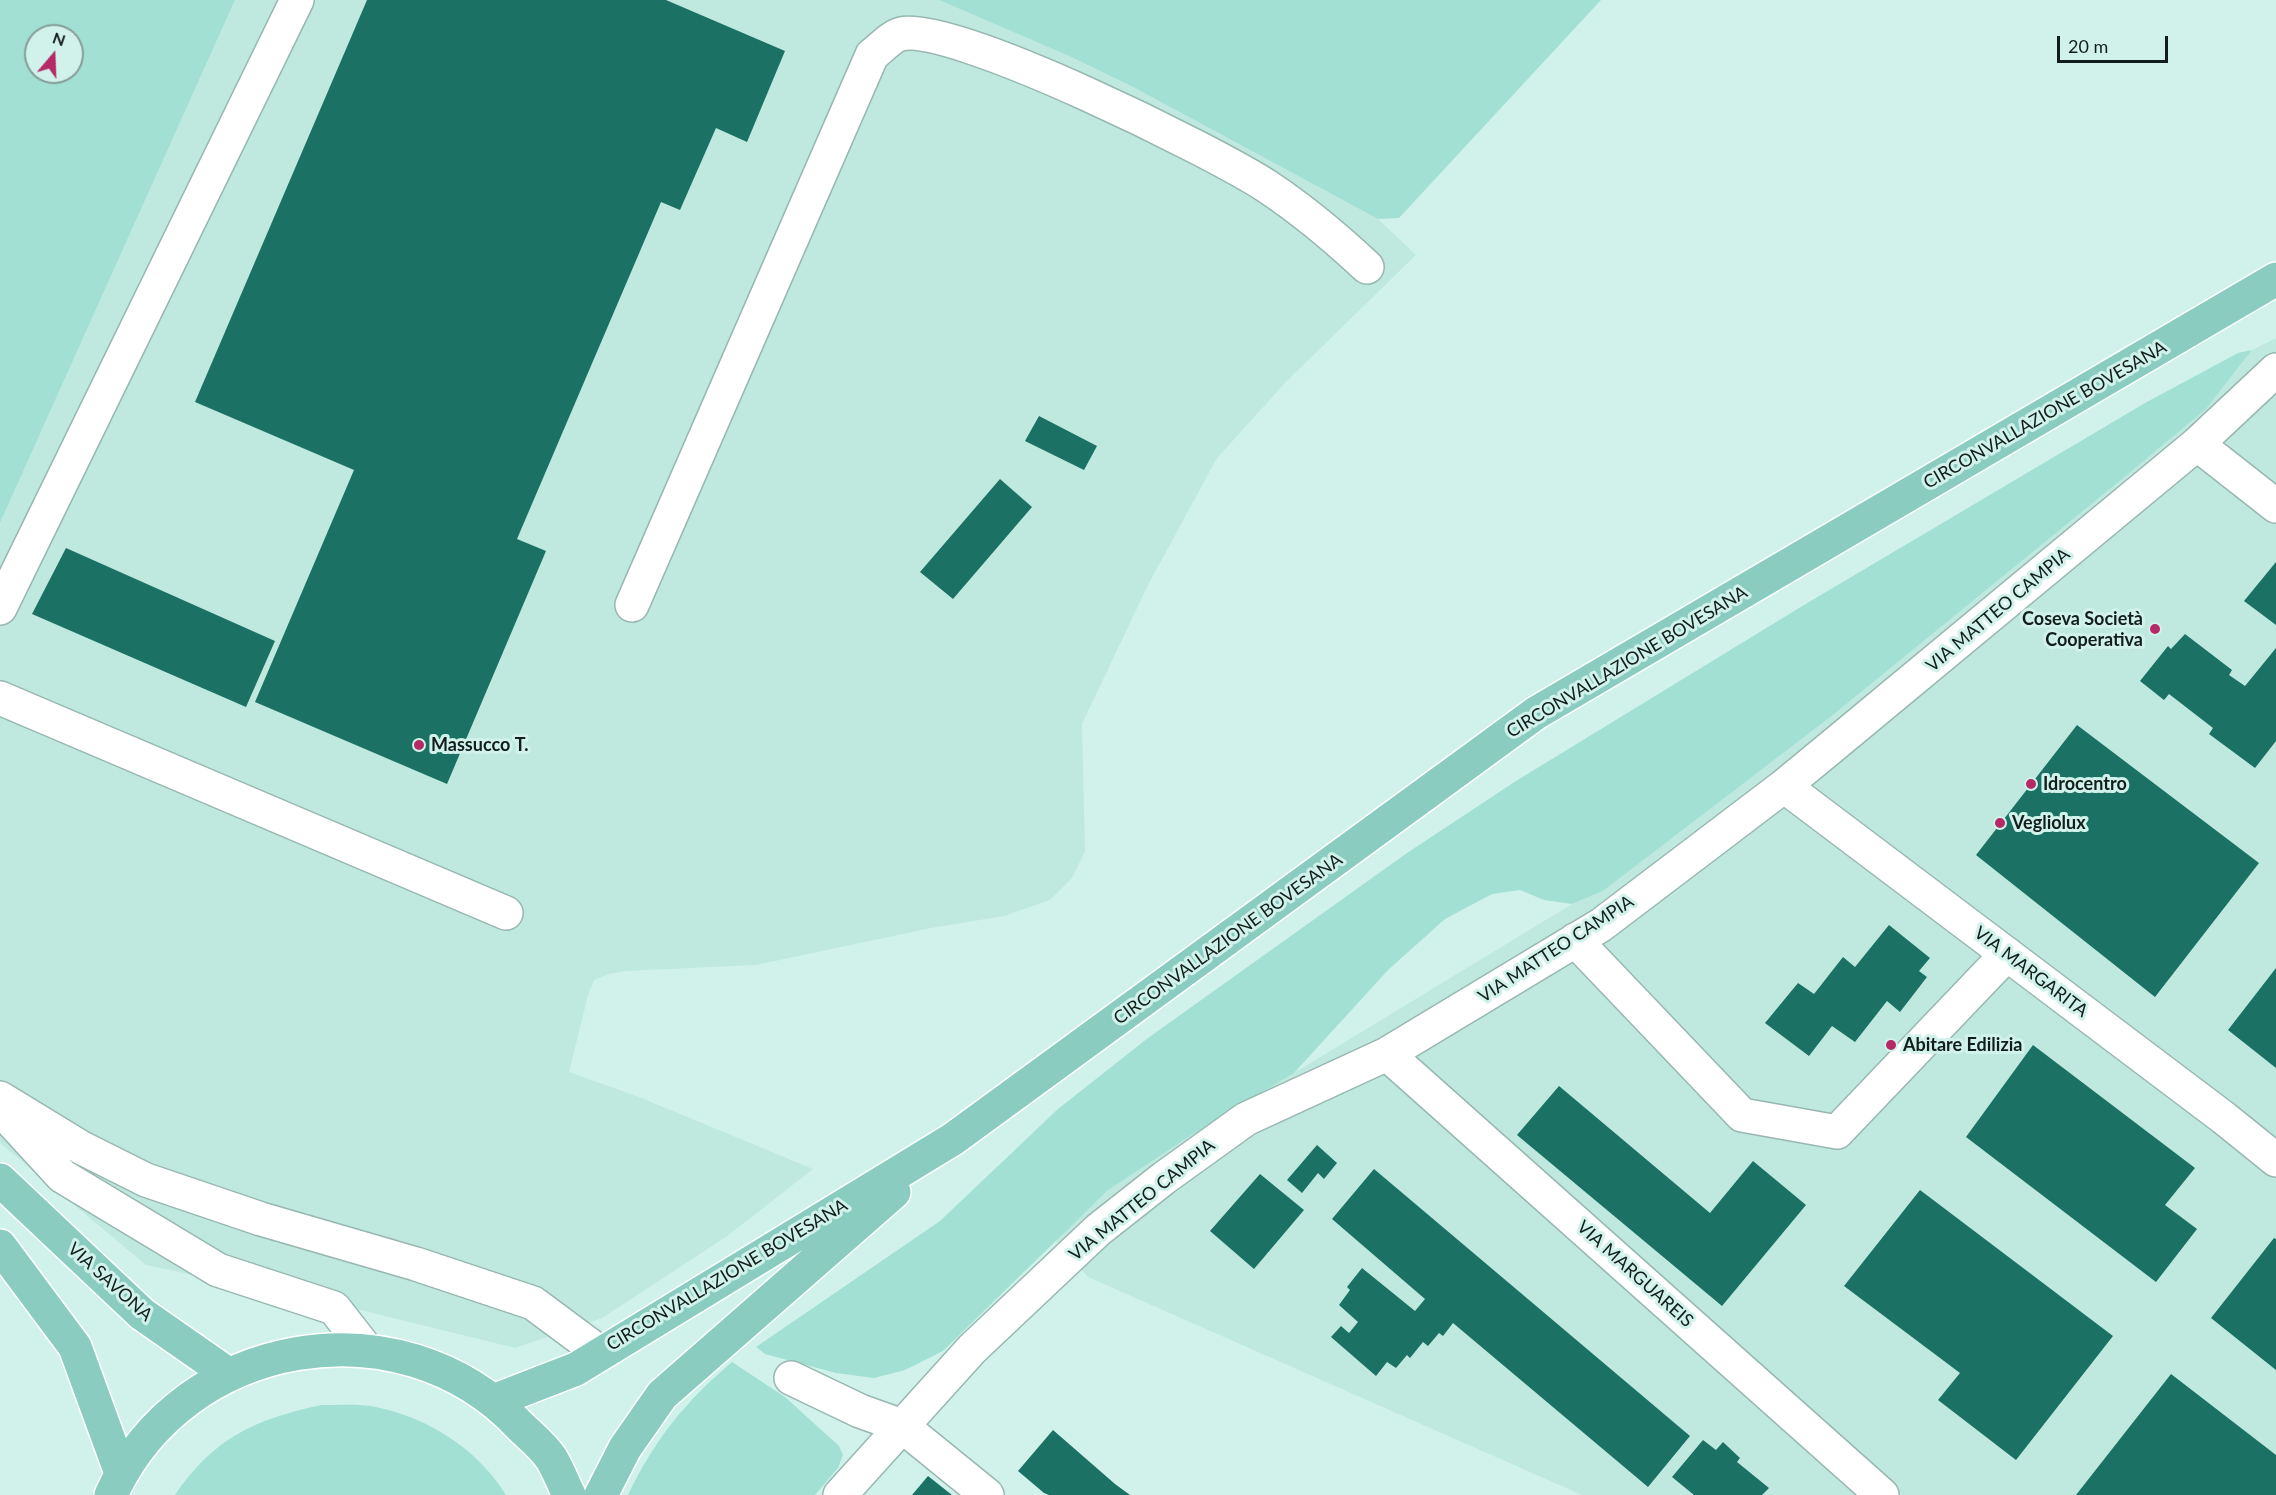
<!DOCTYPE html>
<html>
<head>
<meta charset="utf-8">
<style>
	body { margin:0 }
	#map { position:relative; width:2276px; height:1495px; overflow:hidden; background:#d1f2ea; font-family:Lato,sans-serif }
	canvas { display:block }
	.north { position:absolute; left:24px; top:24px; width:60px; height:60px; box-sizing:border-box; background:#d1f2ea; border:2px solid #859d97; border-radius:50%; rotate:19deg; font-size:16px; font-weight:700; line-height:24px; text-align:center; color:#121e1b }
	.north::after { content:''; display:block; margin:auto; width:21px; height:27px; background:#b52a66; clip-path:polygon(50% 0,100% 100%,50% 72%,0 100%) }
	.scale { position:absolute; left:2057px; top:36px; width:111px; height:27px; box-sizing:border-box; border:3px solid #121e1b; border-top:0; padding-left:8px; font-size:18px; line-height:21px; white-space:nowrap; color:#121e1b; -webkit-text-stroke:4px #d1f2ea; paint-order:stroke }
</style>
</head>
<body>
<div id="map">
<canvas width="2276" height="1495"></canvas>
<div class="north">N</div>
<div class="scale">20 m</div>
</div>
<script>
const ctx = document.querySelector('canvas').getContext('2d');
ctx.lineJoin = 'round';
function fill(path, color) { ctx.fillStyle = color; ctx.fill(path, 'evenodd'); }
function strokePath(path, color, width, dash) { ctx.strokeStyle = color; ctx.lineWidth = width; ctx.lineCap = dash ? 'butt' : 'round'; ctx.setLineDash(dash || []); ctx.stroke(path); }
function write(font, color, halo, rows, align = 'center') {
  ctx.font = font + ' Lato,sans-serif'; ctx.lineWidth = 6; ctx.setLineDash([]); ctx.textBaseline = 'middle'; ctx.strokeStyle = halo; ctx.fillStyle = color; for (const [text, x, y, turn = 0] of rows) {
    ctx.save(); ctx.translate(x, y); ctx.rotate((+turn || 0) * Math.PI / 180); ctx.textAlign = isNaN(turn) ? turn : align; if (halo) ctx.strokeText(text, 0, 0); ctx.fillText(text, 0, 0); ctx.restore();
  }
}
fill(new Path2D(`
	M235,0H939L1069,56L1133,87L1378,219L1416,255L1285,383L1217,458L1148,585L1082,724L1085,851L1072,878L1050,900L1004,916L931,928L756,965L625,971L609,974L594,980L588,995L569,1072L639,1097L813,1169L726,1237L602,1318L515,1348L365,1311L146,1265L0,1143V523Z
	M2276,338V1495H1582L1088,1277L1055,1240L1107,1191L1187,1138L1572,904L1603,891L1833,715L2121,480L2206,409L2252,350Z`), '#bfe9df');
fill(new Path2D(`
	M0,0H235L0,523ZM36,36H72V72H36Z
	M939,0H1601L1399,218L1378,219L1133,87L1069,56Z
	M2252,350L2206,409L2121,480L1833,715L1603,891L1572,904L1544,900L1520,890L1492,894L1445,919L1388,970L1294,1073L1187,1138L1107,1191L943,1351L905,1370L874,1378L836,1373L765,1354L756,1347L940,1221L1058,1109L1148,1038L1407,853L1516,781L1804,605L2145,403L2238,353Z
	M732,1362L785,1397L839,1446L843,1455L838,1468L815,1495H628C655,1439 685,1402 732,1362Z
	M321,1405C337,1405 355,1404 371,1406C426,1416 477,1448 506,1495H175C215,1437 254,1420 321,1405Z`), '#a2e0d3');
fill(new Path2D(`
	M367,0H666L785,51L747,142L716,128L680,210L661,202L517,539L546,551L447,784L255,702L354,470L195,402Z
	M1039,416L1097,446L1084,470L1025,441Z
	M1000,479L1032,507L953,599L920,572Z
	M66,548L275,641L246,707L32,614Z
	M2276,562V625L2244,601Z
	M2185,634L2232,670L2229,675L2245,686L2276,648V741L2255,768L2209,734L2213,728L2169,694L2164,700L2140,681L2168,646L2171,649Z
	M2077,725L2259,863L2155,997L1976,855Z
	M1889,925L1930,958L1919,971L1927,977L1900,1012L1887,1001L1855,1042L1832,1026L1809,1056L1765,1023L1798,983L1814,994L1843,957L1855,967Z
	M2276,968V1068L2228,1030Z
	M2033,1045L2195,1168L2165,1205L2197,1229L2156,1282L1966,1137Z
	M1559,1086L1710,1213L1753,1161L1806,1205L1722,1306L1517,1135Z
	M1317,1145L1337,1163L1324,1179L1318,1173L1302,1193L1287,1180Z
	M1374,1169L1690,1436L1648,1487L1453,1323L1443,1336L1439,1333L1428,1346L1423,1342L1410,1358L1407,1355L1396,1368L1387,1362L1376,1376L1331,1337L1341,1326L1349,1333L1358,1322L1339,1305L1350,1290L1347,1287L1362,1268L1415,1311L1425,1299L1332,1219Z
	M1260,1174L1304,1210L1254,1269L1210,1231Z
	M1920,1190L2113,1336L2016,1460L1938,1400L1960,1373L1844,1286Z
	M2274,1238L2276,1239V1370L2211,1318Z
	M2171,1374L2276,1455V1495H2076Z
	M1053,1430L1115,1484L1130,1495H1049L1044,1493L1018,1471Z
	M1703,1440L1716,1450L1723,1442L1740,1458L1737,1462L1769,1488L1762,1495H1694L1672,1477Z
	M928,1476L952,1495H912Z`), '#1b7164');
const minor = new Path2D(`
	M2197,444L2276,506
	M632,605L872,55C880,49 892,36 901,34C954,22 1217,153 1268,187C1304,211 1336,238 1367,267
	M0,608L297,0
	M0,698L506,913
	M1784,786L2224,1118L2276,1160
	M1575,940L1742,1115L1837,1132L2007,954
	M1387,1054L1882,1495
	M0,1098L82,1148L146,1180L261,1219L416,1264L533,1303L599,1352
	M4,1113L62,1176L218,1270L334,1308L366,1349
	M791,1378L860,1411L902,1426L987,1495
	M840,1495L972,1349L1098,1230L1164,1178L1246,1119L1387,1054L1601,925L1784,786L1835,744L2197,444L2276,370`);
const major = new Path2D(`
	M0,1180L142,1314L228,1374
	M0,1246L75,1347L121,1473
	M496,1400L576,1369L953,1139L1536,713L2276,279
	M111,1495C183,1336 400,1300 519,1425C529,1435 543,1446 551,1458C558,1469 563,1483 569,1495
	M601,1495L625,1448L662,1395L894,1192`);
strokePath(minor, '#97b7b0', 36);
strokePath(major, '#fff', 36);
strokePath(minor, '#fff', 33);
strokePath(major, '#8bccc1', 33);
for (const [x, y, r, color] of [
	[2155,629,6,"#b52a66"],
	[419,745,6,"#b52a66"],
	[2031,784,6,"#b52a66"],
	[2000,823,6,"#b52a66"],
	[1891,1045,6,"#b52a66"]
]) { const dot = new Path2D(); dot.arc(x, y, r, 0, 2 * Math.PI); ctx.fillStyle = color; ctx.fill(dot); strokePath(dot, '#d1f2ea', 2); }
write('18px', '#121e1b', '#d1f2ea', [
	["CIRCONVALLAZIONE BOVESANA",2045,415,-30],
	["VIA MATTEO CAMPIA",1998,610,-40],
	["CIRCONVALLAZIONE BOVESANA",1627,662,-31],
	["CIRCONVALLAZIONE BOVESANA",1228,939,-36],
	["VIA MATTEO CAMPIA",1556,949,-33],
	["VIA MARGARITA",2031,972,37],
	["VIA MATTEO CAMPIA",1142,1200,-39],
	["VIA MARGUAREIS",1635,1274,42],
	["CIRCONVALLAZIONE BOVESANA",727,1275,-31],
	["VIA SAVONA",110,1282,42]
]);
write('bold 18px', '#121e1b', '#d1f2ea', [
	["Coseva Società",2143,619,"right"],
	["Cooperativa",2143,640,"right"],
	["Massucco T.",431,745],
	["Idrocentro",2043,784],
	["Vegliolux",2012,823],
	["Abitare Edilizia",1903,1045]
], 'left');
</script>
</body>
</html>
